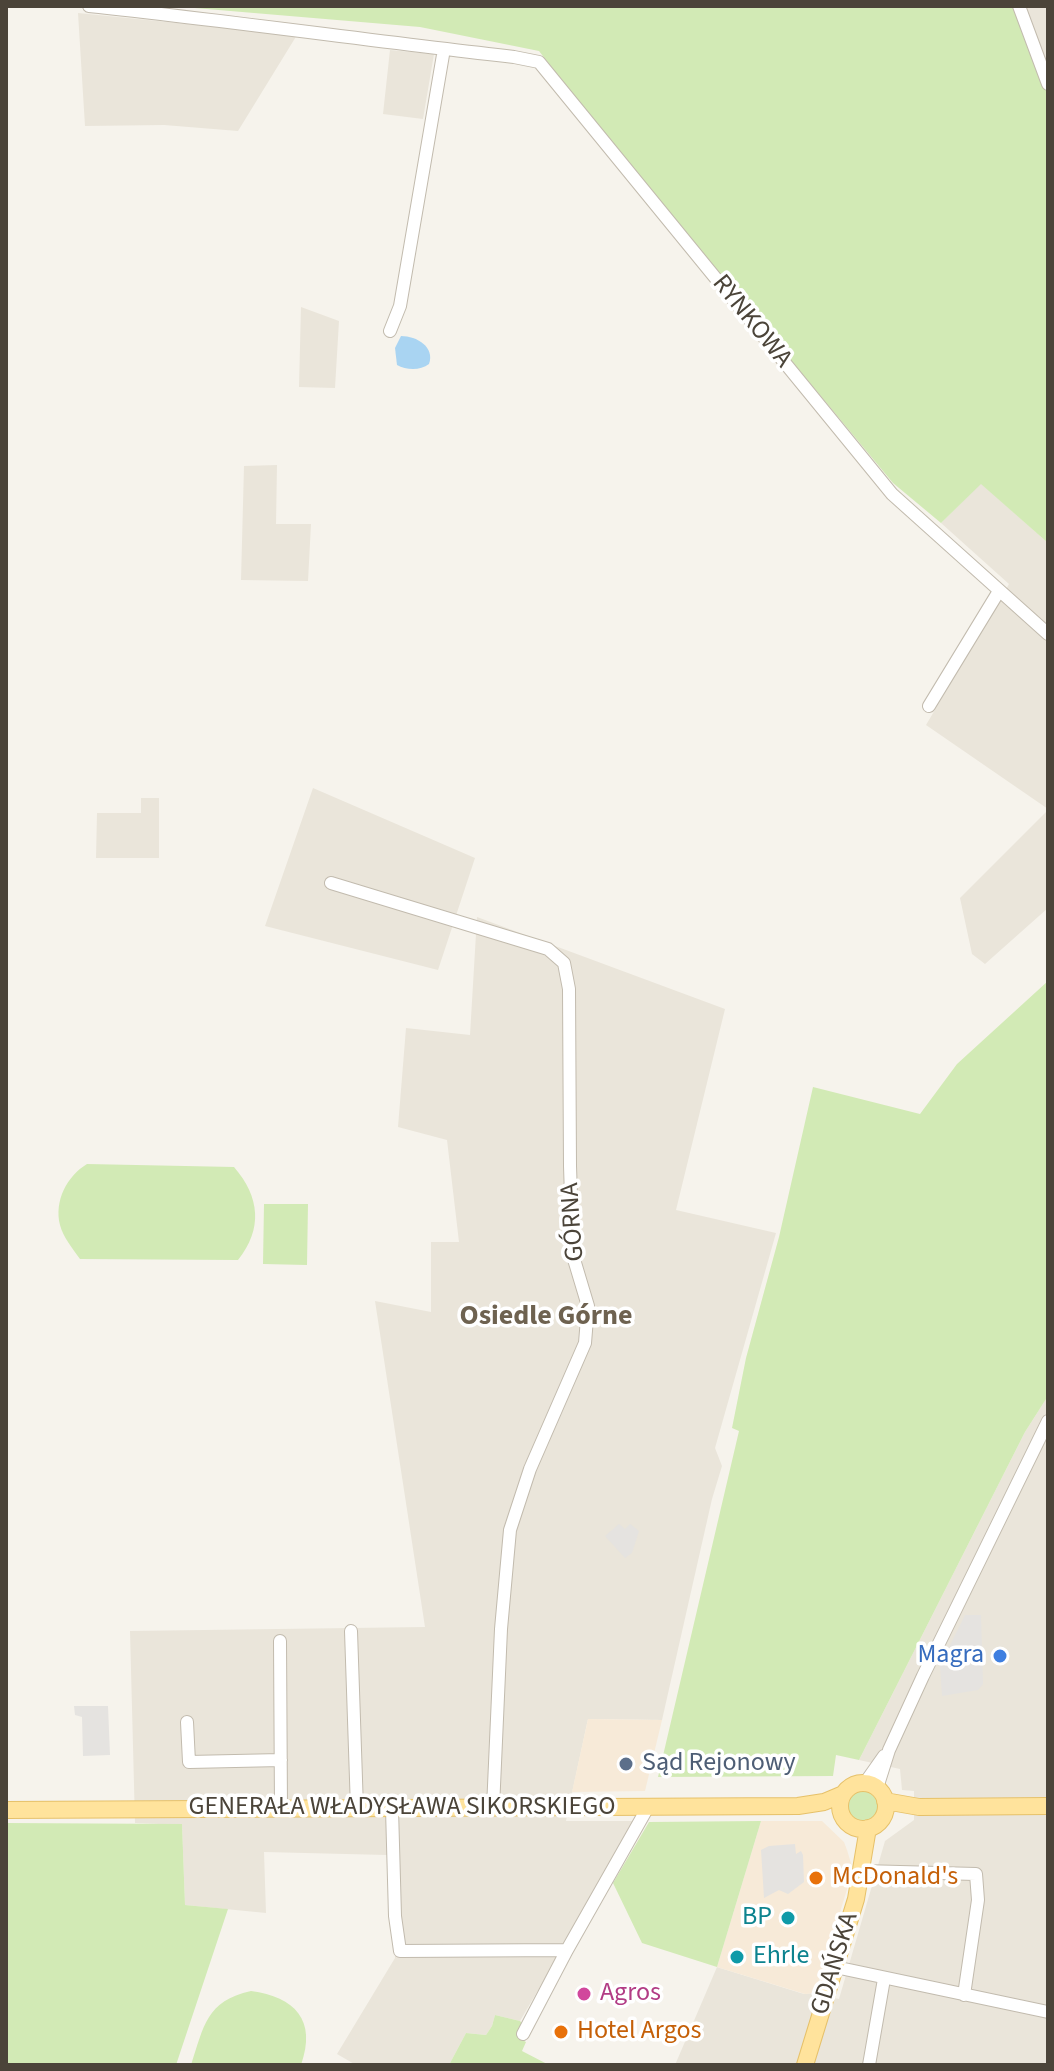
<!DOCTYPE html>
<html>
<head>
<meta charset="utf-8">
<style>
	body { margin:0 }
	#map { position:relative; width:1054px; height:2071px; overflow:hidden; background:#f6f3ec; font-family:"Source Sans 3",sans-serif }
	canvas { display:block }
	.frame { position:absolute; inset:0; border:8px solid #4b4439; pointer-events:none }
</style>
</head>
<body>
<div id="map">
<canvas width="1054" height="2071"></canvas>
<div class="frame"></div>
</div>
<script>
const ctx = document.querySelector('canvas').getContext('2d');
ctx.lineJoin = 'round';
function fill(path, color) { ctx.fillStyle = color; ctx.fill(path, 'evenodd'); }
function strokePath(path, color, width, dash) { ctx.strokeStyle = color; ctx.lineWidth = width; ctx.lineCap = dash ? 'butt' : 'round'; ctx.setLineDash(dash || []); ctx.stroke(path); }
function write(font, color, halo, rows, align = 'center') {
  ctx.font = font + ' "Source Sans 3",sans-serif'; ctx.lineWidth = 7; ctx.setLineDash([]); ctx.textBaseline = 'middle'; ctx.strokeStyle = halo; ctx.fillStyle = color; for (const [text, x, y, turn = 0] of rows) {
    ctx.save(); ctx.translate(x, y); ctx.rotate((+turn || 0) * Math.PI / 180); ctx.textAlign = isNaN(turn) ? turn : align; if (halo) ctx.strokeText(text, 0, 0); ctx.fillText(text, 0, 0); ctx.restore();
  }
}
fill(new Path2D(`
	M1012,6H1048V104Z
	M78,13L297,35L238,131L164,125L85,126Z
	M390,50L434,54L423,119L383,114Z
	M301,307L339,321L335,388L299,387Z
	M277,465L276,524H311L308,581L241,580L244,466Z
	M981,483L1048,543V809L926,725L1009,584L941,523Z
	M313,788L475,858L438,970L265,926Z
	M141,798H159V858H96L97,813H141Z
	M1048,810V908L985,964L972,954L960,898Z
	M477,917L725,1009L676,1210L776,1233L715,1448L722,1466L712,1499L662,1720L588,1719L566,1821H637L520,2021L495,2015L492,2026L486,2035L466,2033L449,2065H356L337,2054L395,1958L387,1855L264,1852L266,1913L185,1905L182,1825L135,1823L130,1631L425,1627L375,1301L431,1312V1242H459L447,1140L398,1127L406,1028L470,1035Z
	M1048,1396V2065H675L717,1967L804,1994L815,1993L839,1999L885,1841L914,1820V1791L902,1790L900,1769L859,1760L1025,1432Z`), '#eae5da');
fill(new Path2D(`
	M588,1719L662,1720L645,1791L572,1792Z
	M761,1821H822L844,1842L847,1850L853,1870L815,1993L805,1994L717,1967Z`), '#f7ead8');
fill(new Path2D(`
	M171,6H1015L1048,93V543L981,484L941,523L893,483L616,150L539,51L420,27Z
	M1048,981V1396L1025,1432L859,1760L836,1755L833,1776L658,1777L739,1431L732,1428L746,1358L779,1237L813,1087L920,1114L957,1064Z
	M87,1164L234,1167C260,1197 263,1229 238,1260L80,1259C73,1249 63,1237 60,1225C54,1201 67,1176 87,1164Z
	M264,1204H308L307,1265L263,1264Z
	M846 1807a16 16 0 1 1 32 0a16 16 0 1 1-32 0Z
	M761,1821L717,1967L642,1943L613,1883L649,1822Z
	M6,1823L182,1824L185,1905L228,1909L176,2065H6Z
	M251,1991C295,1997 317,2020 301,2065H191C204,2026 206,2001 251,1991Z
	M495,2015L520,2021L525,2027L517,2037L526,2042L522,2051L549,2065H449L466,2033L486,2035L492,2026Z`), '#d2eab5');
fill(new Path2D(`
	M619,1524L625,1529L630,1524L639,1531L632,1553L625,1558L605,1536Z
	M965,1615H981L983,1684L978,1690L942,1696L940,1665Z
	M74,1706H108L110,1755L83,1756L82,1717L75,1715Z
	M795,1844L796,1854L801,1851L803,1855L804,1882L788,1894L779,1890L764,1898L761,1850L769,1846Z`), '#e5e3e0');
fill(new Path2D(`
	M401,336C417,336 435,347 429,364C420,371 406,370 397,365L395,348Z`), '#a9d4f2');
const minor = new Path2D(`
	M89,6C231,21 372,41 514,57L539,62L892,494L1048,634
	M1019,6L1048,84
	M390,331L400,306L444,49
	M929,706L999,591
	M331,883L548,949L564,963L569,989L570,1166L573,1256L588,1306L585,1343L530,1469L510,1530L501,1629L493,1808
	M351,1631L357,1809
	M280,1641L281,1809
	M187,1722L189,1762L281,1760
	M865,1783L884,1756
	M877,1788L889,1750L923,1676L1048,1421
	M392,1809L395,1916L400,1951L567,1950
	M862,1871L976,1874L978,1900L964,1995
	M835,1967L1048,2012
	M523,2034L567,1950L648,1807
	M869,2065L884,1979`);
const major = new Path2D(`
	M840 1806a23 23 0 1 1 46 0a23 23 0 1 1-46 0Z
	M885,1801L919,1807L1048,1806
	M6,1810L798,1806L824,1802L843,1794
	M805,2065L856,1899L868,1828`);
strokePath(minor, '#c2bbae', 14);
strokePath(major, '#e6c16a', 18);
strokePath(minor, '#fff', 12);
strokePath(major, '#ffe39c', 16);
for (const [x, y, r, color] of [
	[1000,1656,8,"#3f7fe0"],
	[626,1764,8,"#5c6f8a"],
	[816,1878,8,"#e8710a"],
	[788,1918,8,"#0f9aa8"],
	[737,1957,8,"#0f9aa8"],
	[584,1994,8,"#d1479c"],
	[561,2032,8,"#e8710a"]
]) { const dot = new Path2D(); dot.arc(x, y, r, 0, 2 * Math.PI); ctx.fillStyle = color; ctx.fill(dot); strokePath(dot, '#fff', 3); }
write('26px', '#4b4439', '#fff', [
	["RYNKOWA",751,322,51],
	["GÓRNA",574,1222,-94],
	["GENERAŁA WŁADYSŁAWA SIKORSKIEGO",402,1808],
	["GDAŃSKA",836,1964,-73]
]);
write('26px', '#366cbe', '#fff', [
	["Magra",984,1656]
], 'right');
write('26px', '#4e5e75', '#fff', [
	["Sąd Rejonowy",642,1764]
], 'left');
write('26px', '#c56008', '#fff', [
	["McDonald's",832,1878],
	["Hotel Argos",577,2032]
], 'left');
write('26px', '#0d838f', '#fff', [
	["BP",772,1918],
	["Ehrle",753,1957,"left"]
], 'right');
write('26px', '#b23c85', '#fff', [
	["Agros",600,1994]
], 'left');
write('bold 28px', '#6e6250', '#fff', [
	["Osiedle Górne",546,1318]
]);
</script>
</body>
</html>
